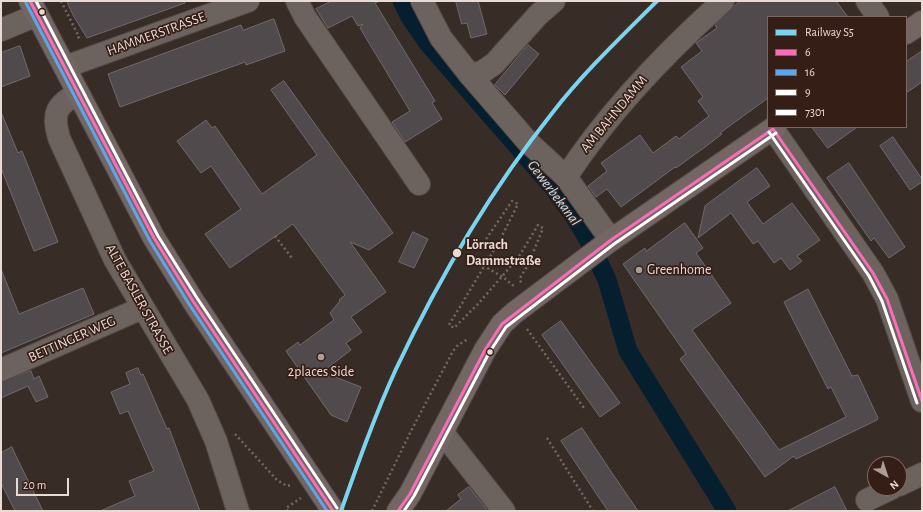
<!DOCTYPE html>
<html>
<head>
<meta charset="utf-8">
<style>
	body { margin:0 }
	#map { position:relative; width:923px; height:512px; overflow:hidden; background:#382c27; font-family:"Alegreya Sans",sans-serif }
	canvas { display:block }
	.frame { position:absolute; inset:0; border:2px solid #eadad4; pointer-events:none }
	.legend { position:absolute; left:767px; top:16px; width:140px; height:112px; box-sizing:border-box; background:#351e16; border:1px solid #7d6962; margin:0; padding:5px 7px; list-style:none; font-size:12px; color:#eadad4 }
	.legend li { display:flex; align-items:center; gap:8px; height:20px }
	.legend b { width:20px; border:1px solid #7d6962 }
	.north { position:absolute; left:867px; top:456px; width:40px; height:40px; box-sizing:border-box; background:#351e16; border:1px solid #7d6962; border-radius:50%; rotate:141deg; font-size:11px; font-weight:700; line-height:16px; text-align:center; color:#eadad4 }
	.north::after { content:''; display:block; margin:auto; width:14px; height:18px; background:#ac9d97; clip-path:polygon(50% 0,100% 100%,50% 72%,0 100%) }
	.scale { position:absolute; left:16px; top:478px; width:53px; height:18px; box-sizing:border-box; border:2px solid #eadad4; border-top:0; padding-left:5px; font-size:12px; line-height:14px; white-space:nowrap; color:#eadad4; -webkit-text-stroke:3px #351e16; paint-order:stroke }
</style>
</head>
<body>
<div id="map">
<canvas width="923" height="512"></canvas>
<div class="frame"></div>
<ul class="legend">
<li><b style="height:5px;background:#79d4f0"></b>Railway S5</li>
<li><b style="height:5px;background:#fb6dba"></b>6</li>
<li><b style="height:5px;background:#5aa8eb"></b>16</li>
<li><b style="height:5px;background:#fff"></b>9</li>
<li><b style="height:5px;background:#fff"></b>7301</li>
</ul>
<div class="north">N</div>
<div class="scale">20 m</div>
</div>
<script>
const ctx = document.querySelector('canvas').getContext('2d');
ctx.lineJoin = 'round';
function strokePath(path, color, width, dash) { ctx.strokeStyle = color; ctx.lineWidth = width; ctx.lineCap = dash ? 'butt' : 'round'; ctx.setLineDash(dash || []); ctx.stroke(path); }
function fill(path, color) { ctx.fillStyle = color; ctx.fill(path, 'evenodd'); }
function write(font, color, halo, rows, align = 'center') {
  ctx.font = font + ' "Alegreya Sans",sans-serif'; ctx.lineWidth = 3.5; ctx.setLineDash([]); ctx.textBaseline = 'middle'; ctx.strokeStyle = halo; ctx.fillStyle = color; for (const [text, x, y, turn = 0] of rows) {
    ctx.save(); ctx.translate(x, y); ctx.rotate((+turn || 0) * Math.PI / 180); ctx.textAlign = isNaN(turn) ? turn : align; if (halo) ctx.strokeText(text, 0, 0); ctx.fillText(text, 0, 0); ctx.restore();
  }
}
strokePath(new Path2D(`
	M402,1L410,17L428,43L553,187L574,216L588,239L607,280L628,351L727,511`), '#051f2f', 19);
const building = new Path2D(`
	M67,1H185V3L87,38L73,15Z
	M332,1H380L375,3L435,101L432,103L442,119L405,142L392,122L410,111L360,28L363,24L358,26L352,16L328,28L316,9Z
	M456,1H478L487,34L471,38L467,23L462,24Z
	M740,1H836L848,17H768V98L720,133L722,134L705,147L676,168L675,167L621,207L607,189L596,197L588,186L607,171L601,163L640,135L653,153L676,136L679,139L709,116L698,101L703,97L681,67L702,51L696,43L717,28L715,25Z
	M274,19L285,51L246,65L245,62L120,107L108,74L241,25L243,30Z
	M528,45L539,54L505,95L495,85Z
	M20,46L30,76L1,87V53Z
	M922,51V82L906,93V62Z
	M284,81L393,233L369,250L350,242L386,292L351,317L362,332L346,343L351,350L322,372L361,387L347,422L331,415L286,351L298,342L300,345L334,320L330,313L340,301L339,300L345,295L293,224L230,268L205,234L241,209L211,166L201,173L177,141L206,120L212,128L215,126L262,194L317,155L271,90Z
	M1,112L18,153L22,151L58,242L34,251L1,168Z
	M812,127H857L828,148Z
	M893,137L922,179V182L910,190L880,146Z
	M849,163L905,247L889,258L874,238L871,241L827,178Z
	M757,168L770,186L747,202L763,224L792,203L820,240L797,256L802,261L790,270L781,258L774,263L758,241L753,244L731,213L698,238L705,206Z
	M685,223L703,248L696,253L731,303L692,330L779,450L846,417L831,387L828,389L784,302L808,289L852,376L858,375L878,418L877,420L796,459L794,456L765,477L680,359L686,354L623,264L645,248L646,251Z
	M413,232L428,239L414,268L399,262Z
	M1,269L19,314L83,288L94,314L1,353Z
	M561,321L620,403L600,417L542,335Z
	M138,368L141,375L143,374L167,429L169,428L200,511H100L135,496L129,481L154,471L128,411L120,414L111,392L130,384L126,373Z
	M31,371L34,379L39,376L48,397L36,402L28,386L1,398V382Z
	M582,428L612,473L638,511H608L561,441Z
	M12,447L15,454L43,511H15L1,483V453Z
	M469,487L488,511H446L461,499L458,495Z
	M835,487L847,511H788Z`);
fill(building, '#504a4c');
strokePath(building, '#706a6d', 1);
const minor = new Path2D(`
	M297,1L305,17L419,184
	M422,1L441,38L470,75L528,142L566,177L611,240
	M867,1L878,17
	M1,30L37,15
	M65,67L248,1
	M470,75L482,72L494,64L538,15L554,1
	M78,93C56,106 52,112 59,138L115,260L198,400L216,441L238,511
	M773,129L873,273L887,299L922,401
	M566,177C609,111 665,53 723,1
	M1,370L142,308
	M442,432L504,511
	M899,485L922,474
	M867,500L892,488`);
const major = new Path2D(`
	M30,1L154,238L193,301L333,511
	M906,33L922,22
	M398,511L410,494L485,350L502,324L514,313L611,240L775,127`);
strokePath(minor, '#534844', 24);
strokePath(major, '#534844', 24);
strokePath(new Path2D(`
	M61,1L79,37L76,39
	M275,236L292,258
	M476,247L480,248L512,201L518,204L500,240L449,325L454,328L478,304L518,258L538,225L543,228L528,265L520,278L521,283
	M470,258L503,277L515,287
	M527,329L584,408
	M235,434L277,480L287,486L292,485
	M547,438L593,511
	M288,511L286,508L301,498
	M372,511L410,433L453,351L458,345L468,339`), '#726864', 2.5, [2, 3]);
strokePath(minor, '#6d635e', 22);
strokePath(major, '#746663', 22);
strokePath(new Path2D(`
	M30,1L154,238L193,301L333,511
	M773,129L873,273L887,299L922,401
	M398,511L410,494L485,350L502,324L611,240L773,129`), '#fb6dba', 3);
strokePath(new Path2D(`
	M26,3L150,241L189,304L327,511`), '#5aa8eb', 3);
strokePath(new Path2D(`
	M769,132L869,276L882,301L917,403
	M404,511L414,496L489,353L506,327L614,244L776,133`), '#fff', 3);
strokePath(new Path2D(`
	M36,1L158,236L197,298L337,508`), '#fff', 3);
strokePath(new Path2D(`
	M341,511C358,463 375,415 396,369C439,278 490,191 553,112C584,72 621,37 657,1`), '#79d4f0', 4);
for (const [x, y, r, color] of [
	[42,12,3.5,"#eadad4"],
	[457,253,5,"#eadad4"],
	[639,270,4,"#ac9d97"],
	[490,352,3.5,"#eadad4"],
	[321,357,4,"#ac9d97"]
]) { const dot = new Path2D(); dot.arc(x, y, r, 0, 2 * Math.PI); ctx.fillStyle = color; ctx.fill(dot); strokePath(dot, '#351e16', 1.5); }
write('14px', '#eadad4', '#351e16', [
	["HAMMERSTRASSE",156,34,-20],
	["AM BAHNDAMM",614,114,-50],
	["ALTE BASLER STRASSE",139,299,61],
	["BETTINGER WEG",72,339,-24]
]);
write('bold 14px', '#eadad4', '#351e16', [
	["Lörrach",466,245],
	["Dammstraße",466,261]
], 'left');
write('14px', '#eadad4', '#351e16', [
	["Greenhome",647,270],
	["2places Side",321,372,"center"]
], 'left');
write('italic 15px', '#c2e5fb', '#351e16', [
	["Gewerbekanal",554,193,53]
]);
</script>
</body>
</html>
